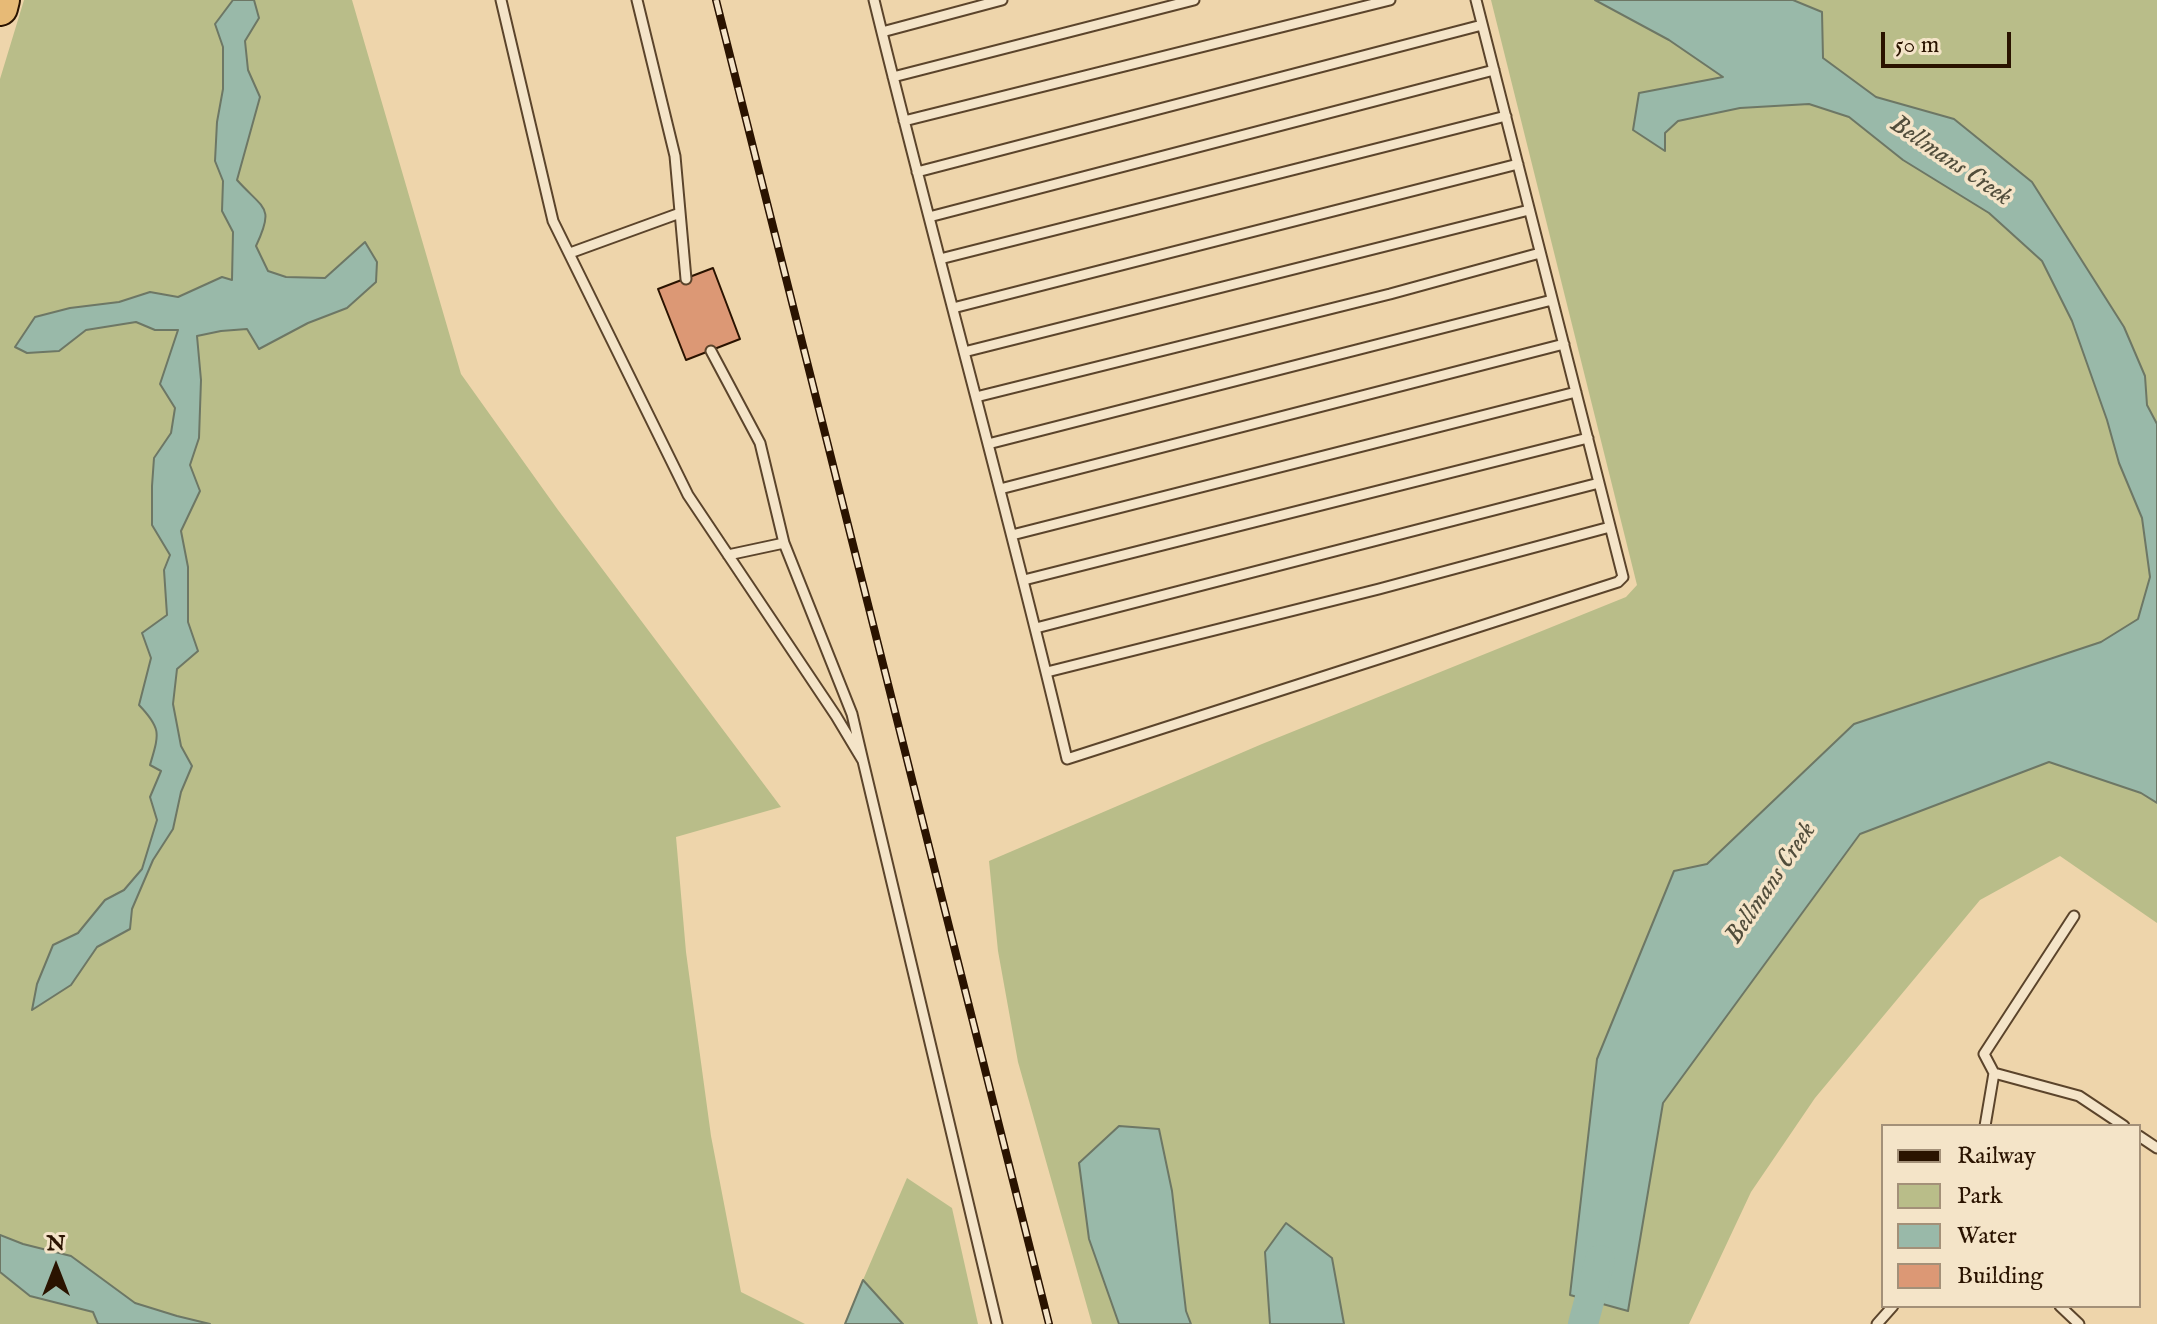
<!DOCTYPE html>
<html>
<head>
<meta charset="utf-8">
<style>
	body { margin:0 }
	#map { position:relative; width:2157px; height:1324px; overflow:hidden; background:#eed5ab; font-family:"IM FELL English",serif }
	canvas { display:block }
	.legend { position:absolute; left:1881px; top:1124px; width:260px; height:184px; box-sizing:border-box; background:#f4e4c8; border:2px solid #a39078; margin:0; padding:10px 14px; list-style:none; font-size:24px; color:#2a1300 }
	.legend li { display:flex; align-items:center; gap:16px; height:40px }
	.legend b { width:40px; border:2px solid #a39078 }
	.north { position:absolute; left:16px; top:1228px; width:80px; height:80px; -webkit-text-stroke:6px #f4e4c8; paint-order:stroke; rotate:0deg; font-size:22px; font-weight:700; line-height:32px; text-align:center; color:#2a1300 }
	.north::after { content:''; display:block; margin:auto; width:28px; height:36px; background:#2a1300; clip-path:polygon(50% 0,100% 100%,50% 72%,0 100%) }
	.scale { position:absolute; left:1881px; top:32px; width:130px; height:36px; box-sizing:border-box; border:4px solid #2a1300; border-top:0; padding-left:10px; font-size:24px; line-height:28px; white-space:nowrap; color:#2a1300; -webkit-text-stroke:6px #f4e4c8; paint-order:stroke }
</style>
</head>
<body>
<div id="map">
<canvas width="2157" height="1324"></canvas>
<ul class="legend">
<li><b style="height:10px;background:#2a1300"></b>Railway</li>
<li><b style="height:22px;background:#b9bd89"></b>Park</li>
<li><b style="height:22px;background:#99b9a9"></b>Water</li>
<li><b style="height:22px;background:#dc9875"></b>Building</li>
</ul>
<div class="north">N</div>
<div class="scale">50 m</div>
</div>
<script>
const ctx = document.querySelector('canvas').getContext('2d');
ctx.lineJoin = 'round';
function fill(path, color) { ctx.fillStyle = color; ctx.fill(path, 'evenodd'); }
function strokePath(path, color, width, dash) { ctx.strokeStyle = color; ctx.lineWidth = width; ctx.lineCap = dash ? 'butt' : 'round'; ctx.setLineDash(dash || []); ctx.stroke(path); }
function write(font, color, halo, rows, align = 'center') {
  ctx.font = font + ' "IM FELL English",serif'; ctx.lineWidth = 7; ctx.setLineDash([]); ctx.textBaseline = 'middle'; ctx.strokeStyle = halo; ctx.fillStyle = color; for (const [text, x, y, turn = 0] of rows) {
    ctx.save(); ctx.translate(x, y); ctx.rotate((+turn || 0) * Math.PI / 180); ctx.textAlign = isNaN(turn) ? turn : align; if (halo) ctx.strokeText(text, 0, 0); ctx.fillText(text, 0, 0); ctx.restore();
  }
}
fill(new Path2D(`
	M24,0H352L461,374L558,510L781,807L676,837L686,952L711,1136L741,1292L805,1324H0V79Z
	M1491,0H1595L1669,40L1724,78L1639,93L1665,150V133L1678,121L1740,108L1809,104L1849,117L1903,160L1989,213L2042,261L2072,321L2107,420L2119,463L2142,518L2150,577L2138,619L2101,642L1854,724L1707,864L1570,1295L1628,1310L1663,1103L1861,834L2049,762L2142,793L2157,803V923L2060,856L1980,900L1815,1098L1751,1192L1689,1324H1344L1332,1258L1265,1252L1270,1324H1191L1186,1311L1172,1191L1159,1130L1089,1239L1119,1324H1092L1018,1062L998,951L989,861L1262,744L1626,597L1637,585Z
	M1793,0H2157V424L2147,405L2145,376L1954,119L1876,97L1823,58L1822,12Z
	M907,1178L952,1208L978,1324H903L863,1280Z`), '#b9bd89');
const water = new Path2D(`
	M233,0H254L259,18L245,41L248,70L260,97L237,180C264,210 275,206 256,246L268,271L286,277L325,278L365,242L377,262L376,282L347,308L308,323L259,349L247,329L221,331L197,336L201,380L199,438L190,465L200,491L181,531L188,567V622L198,651L177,669L173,704L181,746L192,766L181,792L173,829L153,860L132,909L130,929L97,947L71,985L32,1010L37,984L53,945L78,933L105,900L124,890L142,869L157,820L150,797L161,771L150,765C159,734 162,729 139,705L151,658L142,633L167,615L164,570L170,555L152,525V486L154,458L171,433L175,408L160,384L178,330H155L136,322L86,330L59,351L27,353L15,347L35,317L70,308L119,302L150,292L178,297L222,277L232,280L233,232L222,211L223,181L215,161L217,122L223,89V47L215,24Z
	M1595,0H1793L1822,12L1823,58L1876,97L1954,119L2032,182L2124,327L2145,376L2147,405L2157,424V803L2141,793L2049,762L1860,834L1663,1103L1628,1311L1570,1295L1597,1059L1674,871L1707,864L1854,724L2101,642L2138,619L2150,577L2142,518L2119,463L2107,420L2072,321L2042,261L1989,213L1903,160L1849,117L1809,104L1740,108L1678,121L1665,133V151L1633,130L1639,93L1723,77L1669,40Z
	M1119,1126L1159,1129L1172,1191L1186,1311L1191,1324H1119L1089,1239L1079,1163Z
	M1286,1223L1332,1258L1344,1324H1270L1265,1252Z
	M0,1235L23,1244L71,1256L135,1303L177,1316L210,1324H98L93,1312L30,1296L0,1272Z
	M863,1280L902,1323L903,1324H845Z`);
fill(water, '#99b9a9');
strokePath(water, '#6d7765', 2);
strokePath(new Path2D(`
	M1583,1324L1600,1260`), '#99b9a9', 30);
const building = new Path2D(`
	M713,268L740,339L686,360L658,289Z`);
fill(building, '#dc9875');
strokePath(building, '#2a1300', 2);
const service = new Path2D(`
	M501,0L553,221L688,495L836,716L863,761L852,714L784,543L760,443L711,351
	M637,0L675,156L686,279
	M874,0C936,254 1007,505 1067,759L1618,582L1623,577L1476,0
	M882,32L1002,0
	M893,77L1194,0
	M904,121L1390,0
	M917,172L1482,25
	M929,217L1494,70
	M570,253L680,213
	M940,259L1506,116
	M953,308L1518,164
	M964,352L1529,210
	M976,397L1390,294L1540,253
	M988,444L1552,300
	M1000,489L1564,344
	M1012,535L1576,392
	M728,555L784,543
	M1024,580L1588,438
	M1036,628L1599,483
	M1047,672L1379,589L1610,527
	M863,761L997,1324
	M2074,916L1984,1054L1994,1073L2079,1096L2124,1126
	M1985,1126L1994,1073
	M2139,1136L2157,1148
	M2060,1306L2079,1324
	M1877,1324L1893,1306`);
const motorway = new Path2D(`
	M0,8L2,0`);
strokePath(service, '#5b442b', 13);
strokePath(motorway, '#2a1300', 38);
strokePath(service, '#f4e4c8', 9);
strokePath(motorway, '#e7ba76', 34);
const rail = new Path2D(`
	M716,0L1049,1324`);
strokePath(rail, '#2a1300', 8);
strokePath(rail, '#f4e4c8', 5, [15]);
write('italic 26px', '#514d3b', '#f4e4c8', [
	["Bellmans Creek",1950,162,34],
	["Bellmans Creek",1772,884,-56]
]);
</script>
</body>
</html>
